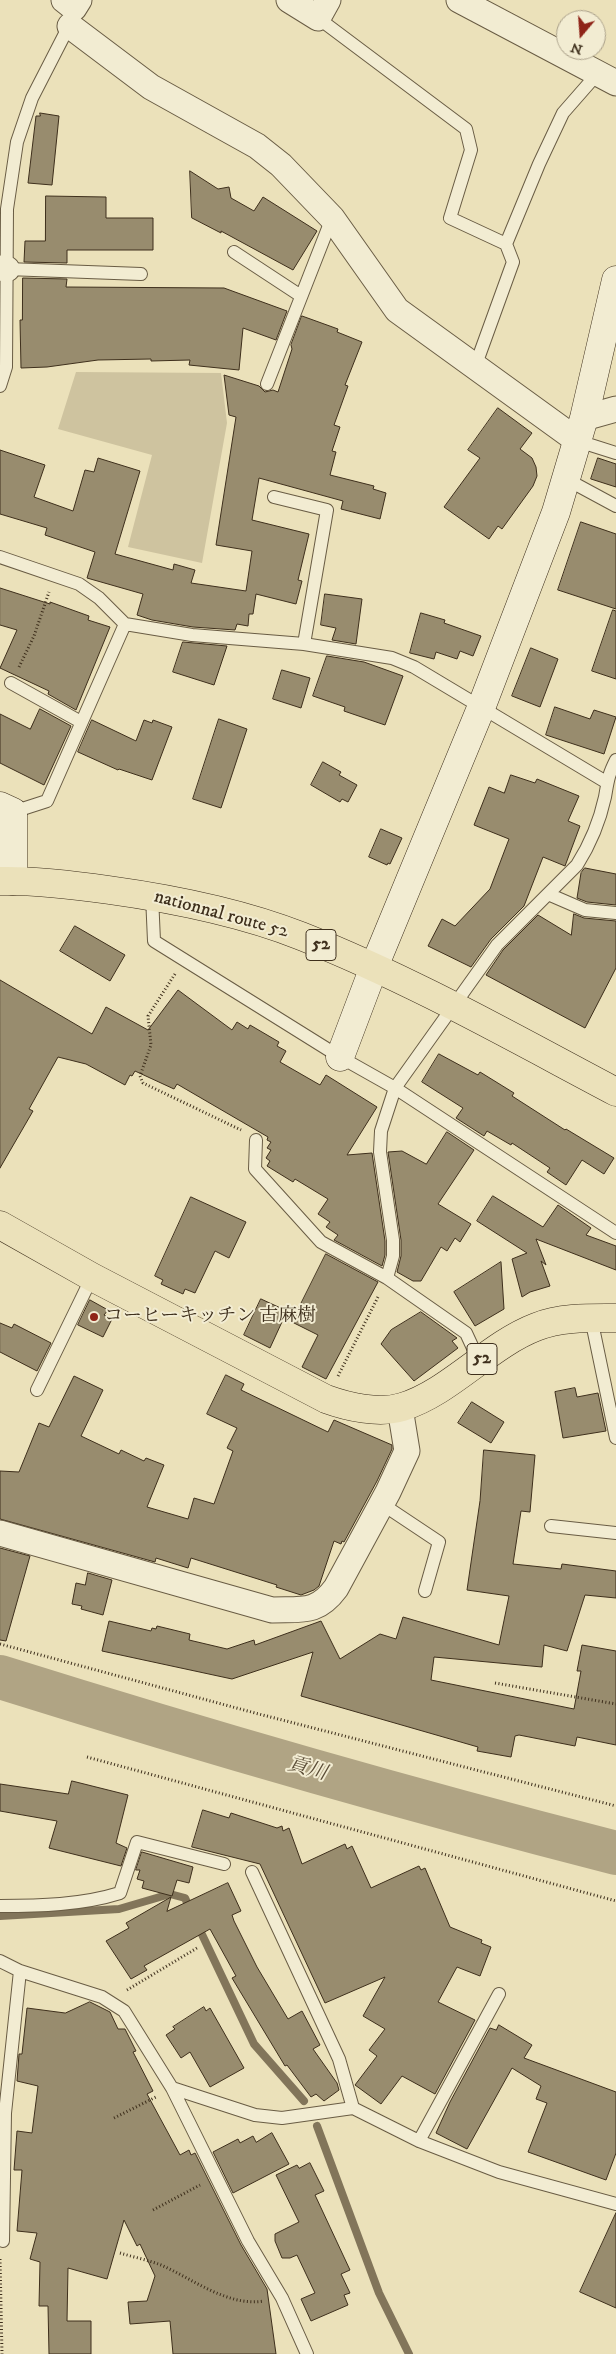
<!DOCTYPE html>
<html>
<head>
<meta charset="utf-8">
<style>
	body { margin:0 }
	#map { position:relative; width:616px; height:2354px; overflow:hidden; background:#ebe1ba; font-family:"IM FELL DW Pica",serif }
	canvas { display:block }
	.north { position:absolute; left:556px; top:10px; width:50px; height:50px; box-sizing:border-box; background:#f2ecd2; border:1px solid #aaa089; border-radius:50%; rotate:198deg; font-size:14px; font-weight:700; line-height:20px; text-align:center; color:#3e2f1c }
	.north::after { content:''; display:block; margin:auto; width:18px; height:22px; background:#8f2418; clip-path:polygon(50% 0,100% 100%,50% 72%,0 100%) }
</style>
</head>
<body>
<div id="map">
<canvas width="616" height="2354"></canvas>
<div class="north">N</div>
</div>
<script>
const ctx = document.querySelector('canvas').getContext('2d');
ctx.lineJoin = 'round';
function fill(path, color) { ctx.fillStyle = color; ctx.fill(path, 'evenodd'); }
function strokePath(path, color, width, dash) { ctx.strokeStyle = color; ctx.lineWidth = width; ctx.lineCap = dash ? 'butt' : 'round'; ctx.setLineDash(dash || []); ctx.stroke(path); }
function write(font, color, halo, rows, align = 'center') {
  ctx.font = font + ' "IM FELL DW Pica","Noto Serif JP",serif'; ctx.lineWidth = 4; ctx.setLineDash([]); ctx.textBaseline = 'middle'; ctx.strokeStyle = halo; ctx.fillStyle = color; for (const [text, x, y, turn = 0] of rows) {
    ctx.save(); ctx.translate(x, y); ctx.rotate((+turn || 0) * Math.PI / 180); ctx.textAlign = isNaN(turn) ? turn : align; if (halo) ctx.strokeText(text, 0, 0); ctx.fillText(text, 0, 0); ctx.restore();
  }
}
fill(new Path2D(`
	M76,372L221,373L227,423L202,563L128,547L152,455L58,429Z`), '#cec39f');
strokePath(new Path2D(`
	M0,1916L119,1909L170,1894L185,1898L190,1909
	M197,1924L254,2044L304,2101
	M317,2126L379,2293L409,2354`), '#82755a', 8);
strokePath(new Path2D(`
	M0,1677C204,1741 409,1800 616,1853`), '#b0a484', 44);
const building = new Path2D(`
	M40,113L59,116L52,185L28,183L36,116H40Z
	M190,171L218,189L229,187L231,198L254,211L263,197L317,231L293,270L221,231V233L192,218Z
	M46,196L106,197V218H153V250H67V263L24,262L25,241H45Z
	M23,278L67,279L66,287L224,288L287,311L276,340L243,328L239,370L189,365L190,360L151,361V359L98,360L47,367L21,368L20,320H22Z
	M302,316L338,329L337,332L362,342L345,385L348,386L334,425L340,427L332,451L336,452L330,475L374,486L373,489L386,493L380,519L341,509L343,501L259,478L252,520L309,534L298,580L302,581L296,604L256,594L253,614H249L248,626L237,624L235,630L193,627L152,620L137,615L143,594L87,578L95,552L45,535L47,528L0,514V450L45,465L34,497L73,511L85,470L94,472L98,458L140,471L115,554L173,570L174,564L195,570L191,583L246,591L252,551L216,545L236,417L229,415L224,375L259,386L265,392L273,390L278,392L292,349L291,345Z
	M498,408L532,433L520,449L532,458L536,467L537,476L533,486L502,529L498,526L489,539L444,507L480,458L468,450Z
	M598,458L616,464V487L591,479Z
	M581,522L616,534V609L558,590Z
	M0,588L50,604V602L89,616L88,620L110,627L76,710L48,694L49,691L0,668L17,630L0,625Z
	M325,594L362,599L356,644L332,640L336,628L321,625Z
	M613,610L616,611V679L592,671Z
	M421,613L445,620L444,623L481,636L473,656L460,651L457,659L436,652L434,659L410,653Z
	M183,642L227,646L214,685L173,672Z
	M531,648L558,659L540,707L512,696Z
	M327,656L364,662L403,676L385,725L344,711L345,707L313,696Z
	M282,670L310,678L301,708L273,699Z
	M555,707L590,719L594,710L616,717L604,754L546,735Z
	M40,709L71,726L44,785L0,763V714L30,729Z
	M219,719L247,729L221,808L193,799Z
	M92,720L136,741L144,720L152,723L153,720L172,727L152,780L119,769L118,770L78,752Z
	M323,762L341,772L339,775L357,785L348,802L342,799L340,802L311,785Z
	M511,775L535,783L537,779L579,796L568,821L580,826L565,866L543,857L524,906L491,939L471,967L428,946L442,919L455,926L490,889L509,839L474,825L489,787L504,793Z
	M381,829L402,838L390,864L388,863L387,865L369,857Z
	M585,868L616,874V905L587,902L577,898L581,873Z
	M574,914L584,918L616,921V968L585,1028L486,975L503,950L538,915L571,935Z
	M75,926L125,955L110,981L60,951Z
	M0,980L92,1034L106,1007L148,1030L178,990L232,1030L237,1022L248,1029L250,1025L279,1042L277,1046L286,1051L280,1062L320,1085L326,1075L377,1107L347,1155L372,1153L385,1241V1255L382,1266L334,1240L338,1235L326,1227L330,1222L318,1214L328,1199L295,1179L293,1182L267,1166L270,1161L266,1158L271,1150L267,1148L271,1142L267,1140L268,1137L177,1084L174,1089L135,1071L132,1076L130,1075L125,1085L86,1064L58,1057L29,1109L33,1111L0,1168Z
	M439,1054L478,1075L480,1072L514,1093L512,1096L565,1130L566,1129L614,1158L604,1174L582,1160L566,1185L547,1172L550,1168L512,1143L511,1145L487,1131L484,1136L456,1118L463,1108L422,1082Z
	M447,1132L474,1150L438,1204L471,1224L460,1242L455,1238L447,1251L441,1247L421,1281H413L397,1272L401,1256V1240L388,1152L402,1151L426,1164Z
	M493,1196L543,1227L558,1205L591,1228L586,1235L616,1246V1270L536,1239L546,1265L541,1261L550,1286L530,1292L522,1297L512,1259L527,1253L477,1221Z
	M191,1197L246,1222L229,1258L215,1251L195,1293L185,1289L183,1294L161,1284L163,1280L155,1276Z
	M326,1254L378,1282L326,1379L302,1367L318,1335L292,1322Z
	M501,1262L504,1309L475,1326L454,1292Z
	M261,1299L287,1311L270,1348L244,1335Z
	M90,1300L108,1310L104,1315L112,1319L103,1337L78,1325Z
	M421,1312L457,1338L452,1341L458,1348L414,1381L381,1344L391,1330Z
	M0,1323L12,1328L14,1324L51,1343L37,1371L0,1352Z
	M226,1375L244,1384L241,1390L328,1432L334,1420L392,1445V1449L377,1481L344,1542L342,1541L341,1544L334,1541L319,1586L314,1590L301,1595L276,1587L277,1585L191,1558L188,1568L156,1558L155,1562L0,1519V1471L19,1472L39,1423L49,1427L74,1376L103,1390L81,1436L119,1454L121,1450L144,1461L146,1458L164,1465L147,1507L188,1519L194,1498L214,1504L233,1451L227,1448L237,1428L207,1414Z
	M575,1388L577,1397L598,1393L606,1431L563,1438L555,1392Z
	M472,1402L504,1422L491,1443L458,1423Z
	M484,1450L535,1455L530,1512L521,1511L513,1564L561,1569L562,1564L616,1571V1598L585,1595L567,1651L544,1645L542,1667L434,1657L431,1680L574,1709L581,1671H577L582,1645L616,1651V1745L577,1737L575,1746L519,1735L515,1736L511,1757L477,1751L478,1747L301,1696L313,1652L232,1679L102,1651L109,1621L151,1631L152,1628L156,1629L157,1626L190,1634L189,1640L227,1649L254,1640L255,1645L321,1621L340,1659L380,1634L396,1639L403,1617L499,1645L509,1596L467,1590L480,1501Z
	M0,1548L30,1556L6,1641L0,1640Z
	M88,1573L112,1580L103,1615L81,1609L82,1606L72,1604L76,1583L85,1585Z
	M72,1781L128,1795L116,1843L127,1848L121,1866L49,1848L57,1821L0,1811V1784L68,1794Z
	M203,1810L229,1818L231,1813L277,1828L282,1826L283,1831L289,1828L302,1864L345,1844L347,1849L352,1846L371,1888L419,1866L421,1870L425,1868L450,1927L482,1940L481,1943L491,1947L480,1976L457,1967L438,2002L475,2020L435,2094L402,2076L381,2104L355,2085L377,2056L369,2050L385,2029L363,2016L385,1977L325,2003L260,1864L192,1847Z
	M142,1852L193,1867L189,1883L177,1880L172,1896L142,1888L144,1881L137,1879L140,1870H136Z
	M228,1883L241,1911L232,1915L234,1921L257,1967L288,2019L302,2011L320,2045L313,2049L337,2083L339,2090L324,2101L316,2094L311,2097L287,2065L285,2066L232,1978L236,1976L210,1929L144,1966L147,1970L131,1979L106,1941L129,1928L126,1923L171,1897L167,1911Z
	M90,2002L110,2012L118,2029H125L136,2051L133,2052L153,2091L147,2094L180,2155L189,2150L191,2155L195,2153L241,2245L267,2289L276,2354H173L170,2321L130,2324L128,2302L147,2301L155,2276L140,2244L137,2246L124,2220L107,2279L68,2268L67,2321H91V2354H49L48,2306H39L40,2262L30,2259L37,2233L17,2231L22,2170H14L17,2131L32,2133L38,2086L17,2081L19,2054H22L27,2008L65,2013Z
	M204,2007L206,2011L210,2008L244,2068L210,2087L190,2052L181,2058L166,2035L175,2029L173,2027Z
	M499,2025L532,2045L524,2058L616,2092V2153L606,2180L528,2152L547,2103L536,2099L541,2086L512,2068L467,2149L436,2133L450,2102L490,2028L496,2030Z
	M272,2133L289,2164L233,2193L213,2152L238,2139L240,2143L253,2136L256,2142Z
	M310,2163L324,2191L315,2195L350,2270L341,2274L350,2293L344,2295L348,2305L311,2321L301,2299L315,2293L297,2255L290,2258H282L275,2241V2234L299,2222L276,2175L297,2165L299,2168Z
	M616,2213V2308L580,2292Z`);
fill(building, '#988c6e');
strokePath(building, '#3e2f1c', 1);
const lane = new Path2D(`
	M318,18L466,129L471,150L450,218L506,244
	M234,252L301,296
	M7,269L141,274
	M475,367L513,262L506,244L539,164L563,113L598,73
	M267,384L332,218
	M0,386L6,367L7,209L17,142L32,98L71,22
	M578,441L616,453
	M566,479L616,506
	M274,497L327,510L304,644
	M0,557L79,584L99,598L125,624L192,635L304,644L392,658L414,667L606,782
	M11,683L81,722
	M13,812L47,801L125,624
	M548,894L585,910L616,913
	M152,896L154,941L340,1057L395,1088L616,1233
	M256,1140L255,1169L321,1242L387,1278L466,1333L479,1361
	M387,1278L393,1256V1240L380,1152L381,1131L395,1088L497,945L577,865C589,846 600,820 605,797C608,780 608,776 616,760
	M591,1318L616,1438
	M37,1390L92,1277
	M382,1504L439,1542L425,1591
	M551,1526L616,1533
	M252,1872L339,2059L353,2108
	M0,1906C39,1906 82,1905 120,1893L137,1842L224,1864
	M0,1961L20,1971L102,1997L124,2011L172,2088L248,2241L282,2298L307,2354
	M172,2088L255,2115L282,2118L353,2108L419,2141L499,2172L616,2204
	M419,2141L499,1994
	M3,2241L5,2113L20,1971`);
const street = new Path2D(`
	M64,0L74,8L79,0
	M289,0L318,18L328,0
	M459,0L616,83
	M70,26L151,87L257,146L281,165L332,218L397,310L578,441
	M0,268L7,269
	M584,418L616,409
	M0,1533L272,1610C302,1609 317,1614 336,1588L388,1492L407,1451L400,1408`);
const secondary = new Path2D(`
	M0,806L13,812V881
	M340,1057L374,967L481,708L556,512L584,418L616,280`);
const highway = new Path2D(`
	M0,881C36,880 74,885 109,890C174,899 240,912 301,936C410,979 512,1037 616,1092
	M0,1225L92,1277L326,1399C348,1407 379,1414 402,1407C449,1393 489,1345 536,1327C561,1317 590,1318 616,1318`);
strokePath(lane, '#695c44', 14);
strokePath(street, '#695c44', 27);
strokePath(secondary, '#3e2f1c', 29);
strokePath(highway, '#3e2f1c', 29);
strokePath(new Path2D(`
	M19,667L34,636L49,592
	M175,974L148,1016L151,1045L140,1076L143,1083L241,1130
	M338,1376L379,1295
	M0,1644L255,1713L616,1806
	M495,1683L616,1704
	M87,1757L616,1901
	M127,1990L197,1948
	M114,2118L156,2097
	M153,2210L200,2185
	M120,2253C133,2257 148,2260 161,2265C193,2279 228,2307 264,2301
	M0,2259L2,2354`), '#3e2f1c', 3, [1, 2.5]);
strokePath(lane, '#f2ecd2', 12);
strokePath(street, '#f2ecd2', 25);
strokePath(secondary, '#f2ecd2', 28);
strokePath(highway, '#ebe1ba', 28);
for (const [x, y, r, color] of [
	[94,1317,5,"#8f2418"]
]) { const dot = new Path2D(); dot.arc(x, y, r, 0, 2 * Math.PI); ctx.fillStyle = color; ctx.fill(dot); strokePath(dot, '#f2ecd2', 2); }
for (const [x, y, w] of [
	[321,945,30],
	[482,1359,30]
]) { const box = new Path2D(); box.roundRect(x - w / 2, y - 15.5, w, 31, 4); ctx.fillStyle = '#f2ecd2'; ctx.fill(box); strokePath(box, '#3e2f1c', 1); }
write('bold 18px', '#3e2f1c', null, [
	["52",321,945],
	["52",482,1359]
]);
write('19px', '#3e2f1c', '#f2ecd2', [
	["nationnal route 52",221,915,15]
]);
write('19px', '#3e2f1c', '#f2ecd2', [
	["コーヒーキッチン 古麻樹",104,1317]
], 'left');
write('italic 20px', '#5a4c36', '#f2ecd2', [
	["貢川",307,1770,16]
]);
</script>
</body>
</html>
